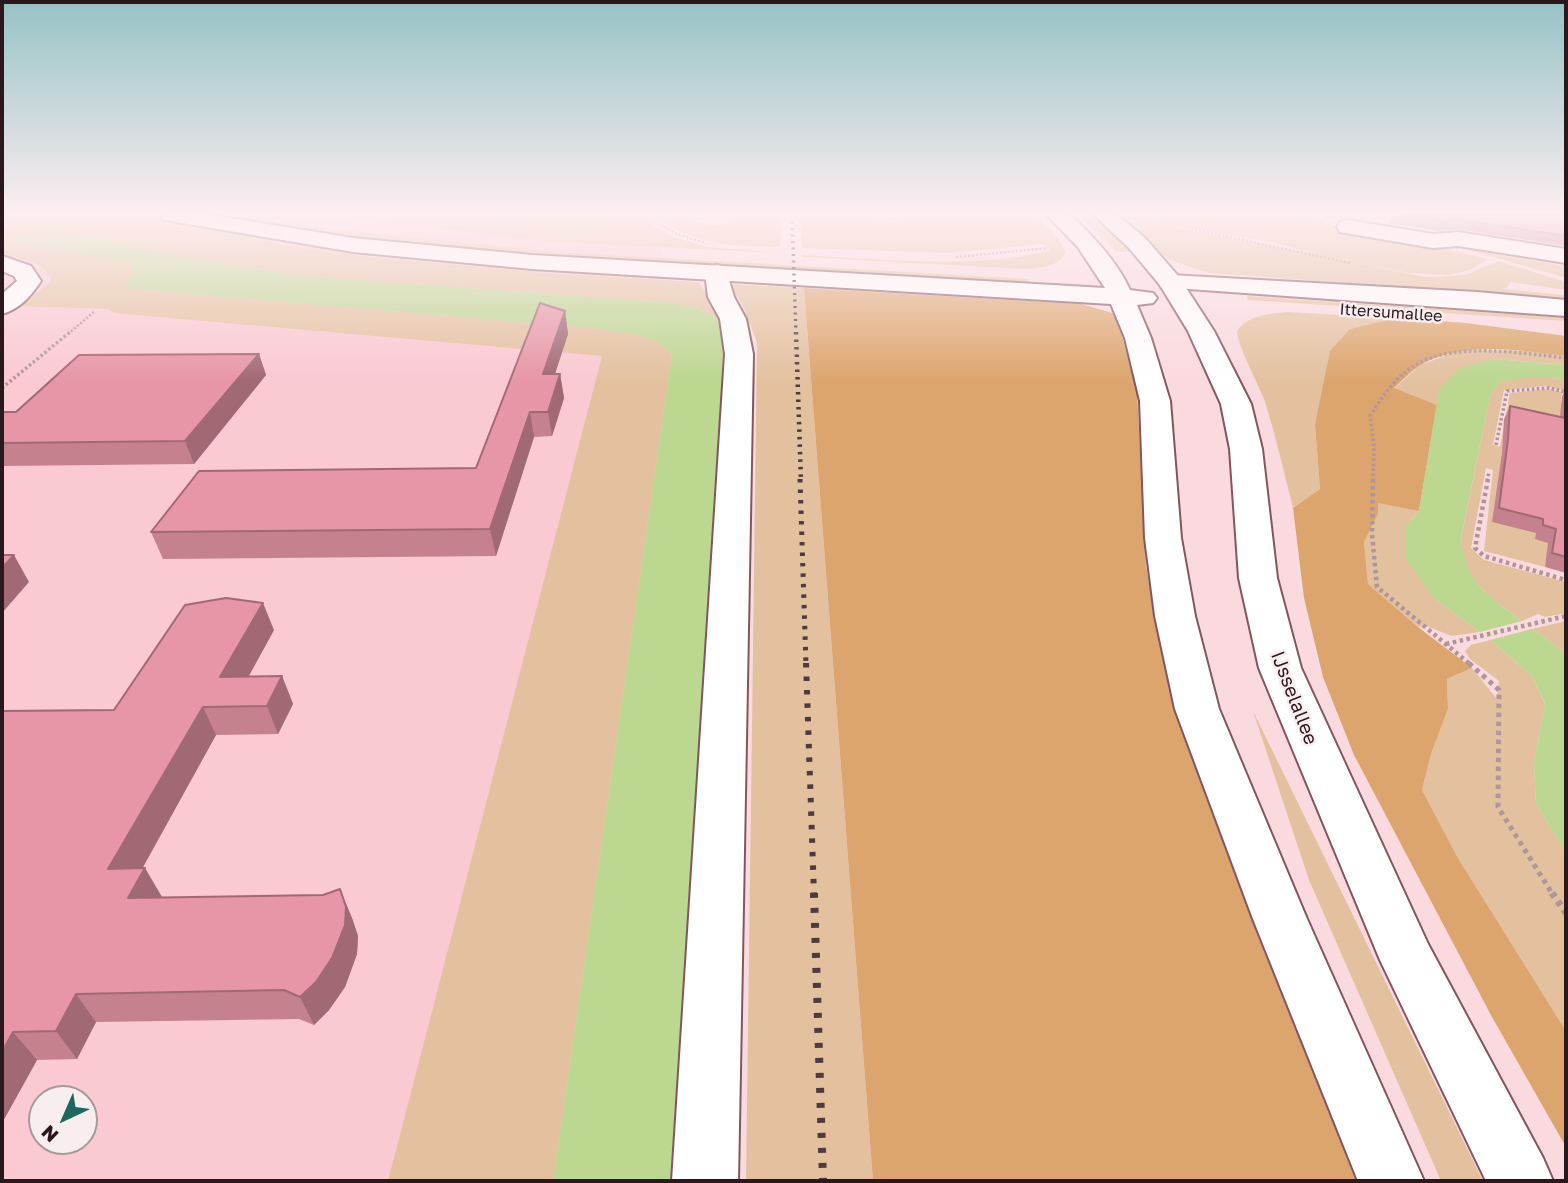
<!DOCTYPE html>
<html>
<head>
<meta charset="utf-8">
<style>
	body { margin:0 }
	#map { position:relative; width:1568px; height:1183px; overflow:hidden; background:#fadadf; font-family:"Golos Text",sans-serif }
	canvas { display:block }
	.frame { position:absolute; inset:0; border:4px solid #2b181c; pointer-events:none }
	.north { position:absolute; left:28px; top:1085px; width:70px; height:70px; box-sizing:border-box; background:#f8edef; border:2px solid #a6989b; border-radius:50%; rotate:224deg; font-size:19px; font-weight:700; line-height:28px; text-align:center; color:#2b181c }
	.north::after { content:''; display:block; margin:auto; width:24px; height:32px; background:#1c6760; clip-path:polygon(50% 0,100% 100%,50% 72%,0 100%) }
</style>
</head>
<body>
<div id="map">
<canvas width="1568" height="1183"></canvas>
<div class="frame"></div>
<div class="north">N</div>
</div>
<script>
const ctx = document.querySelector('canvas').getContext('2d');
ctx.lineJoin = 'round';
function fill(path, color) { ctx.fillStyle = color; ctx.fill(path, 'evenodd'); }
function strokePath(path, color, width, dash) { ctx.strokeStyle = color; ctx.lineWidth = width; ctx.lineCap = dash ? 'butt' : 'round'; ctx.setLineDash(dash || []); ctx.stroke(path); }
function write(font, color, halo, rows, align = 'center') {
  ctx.font = font + ' "Golos Text",sans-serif'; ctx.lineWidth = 5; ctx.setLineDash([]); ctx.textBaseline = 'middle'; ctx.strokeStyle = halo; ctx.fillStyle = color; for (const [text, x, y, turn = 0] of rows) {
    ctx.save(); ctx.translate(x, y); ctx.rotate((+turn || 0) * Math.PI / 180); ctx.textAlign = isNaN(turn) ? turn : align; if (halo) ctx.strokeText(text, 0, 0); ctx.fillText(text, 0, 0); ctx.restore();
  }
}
fill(new Path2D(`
	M2,215H647L695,338L666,1181H2ZM42,1099H84V1141H42Z`), '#fac9d2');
fill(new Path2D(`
	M2,215H142L297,247L363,256L547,273L698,282L708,295L717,318L698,309L675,303L303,276L248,268L55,230L10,241L132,264L133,272L125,285L129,289L603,329C627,333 655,335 672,354L553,1181H388L602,356L114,313L108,309L21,306L51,281C48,261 18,259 2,255Z
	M194,215H239L310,227L558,252L1028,279L1029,282L553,259L350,240Z
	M323,215H464L583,227H590L604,218L602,215H635L671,236L708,247L780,253L553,242Z
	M653,215H687L689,220L710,226L728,224L738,215H782L780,247L731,245L704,240L681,232Z
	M800,215H867L886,222H894L906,215H1034L1054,233L1066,251C1060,268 1038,268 1022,269L802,257V255C881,259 975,270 1052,250L1042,244L948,253L802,248Z
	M1078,215H1092L1133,252H1117Z
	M1115,215H1151L1148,218L1173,227L1426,277L1465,275L1498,261L1566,282V290L1510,282L1508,287L1502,289L1566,295V299L1210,273L1169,260Z
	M1152,215H1286L1344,227L1342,234L1402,244L1404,239L1488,259L1470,270L1448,275L1409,273L1324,257L1272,242L1204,231L1166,222Z
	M1469,250L1566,266V278Z
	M729,284L804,288L873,1181H746L757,343L744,308Z
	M1247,296L1566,318V321L1248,300Z
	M1287,312L1395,318L1350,329L1315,425L1320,489L1293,508C1284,472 1276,437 1265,402C1258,382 1239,350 1237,332C1246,315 1270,314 1287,312Z
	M1461,350L1529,351L1566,356V365L1495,359L1439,390L1437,405L1394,389L1420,365Z
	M1530,376L1566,379V391L1546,386L1504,390L1493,445L1500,447L1510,393L1549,389L1562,392L1561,401L1566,415L1560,414L1547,542L1566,547L1545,567L1484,551L1493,470L1486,468L1471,548L1484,560L1566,582V613L1545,617L1538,614L1522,621L1490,597L1468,573L1462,554L1461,539L1490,396L1500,382Z
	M1378,502L1419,511L1406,526L1435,599L1480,632L1452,636L1426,626L1418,627L1368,584L1364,542L1378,514Z
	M1566,621V653L1532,629Z
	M1490,640L1532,676L1545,704L1534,762L1536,804L1566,852V1031L1458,858L1422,790L1431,754L1448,709L1447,679L1472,668L1497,699L1499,681L1470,659L1465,651L1471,645Z
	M1253,711L1483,1181H1441L1309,880Z`), '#e3c19f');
fill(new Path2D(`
	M804,288L1081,304L1116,314L1137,391L1146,566L1158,635L1193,758L1359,1181H873Z
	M1395,318L1466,323L1566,336V356C1520,350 1461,340 1419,366C1410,372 1402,381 1394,388L1437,405L1419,511L1378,503V514L1364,542L1368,584L1418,627L1472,668L1447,679L1448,709L1431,754L1422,790L1458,858L1566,1031V1147L1492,1017L1354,755L1323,677L1304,598L1293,508L1320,489L1315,425L1330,351L1350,329Z`), '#dca56d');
fill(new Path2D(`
	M464,215H602L605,218L594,226L576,228Z
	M55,230L248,268L303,276L675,303L698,309L717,318L727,344L679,1181H553L672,354C655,335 626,333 603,329L129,289L125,285L133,272L132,264L10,241V238L24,233Z
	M1495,359L1566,365V379L1530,377L1500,382L1490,396L1461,538C1465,583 1489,596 1522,621L1480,632L1435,599L1406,559V526L1419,511L1439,390L1459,368Z
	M1532,629L1566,653V852L1536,804L1534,762L1545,703L1532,676L1490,640Z`), '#bbd790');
const minor = new Path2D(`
	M1348,220L1433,234L1458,232L1566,249V263L1458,246L1433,248L1340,232L1337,227L1340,222Z
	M2,256L31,266L41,281C31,296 20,309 2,314V294L17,281L14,276L2,271Z
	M717,265L725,267L734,297L746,319L753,354L738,1181H672L725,354L720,319L708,297L705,272L709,267Z
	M1170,275L1477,292L1566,300V316L1161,287L1158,282L1161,277Z`);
const major = new Path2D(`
	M161,215H212L353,238L532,255L1105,288L1077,246L1047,215H1070C1093,236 1117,261 1130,290L1153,293L1157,298L1153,303L1137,305L1151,338L1170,401L1181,538L1195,616L1219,709L1307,919L1424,1181H1358L1253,919L1175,709L1155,616L1145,538L1140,401L1125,338L1111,304L532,269L353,252L171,221L163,220Z
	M1094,215H1117L1145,238L1179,277L1214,331L1251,404L1262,449L1277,578L1301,668L1428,944L1543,1158L1553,1181H1486L1380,960L1259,668L1239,578L1230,449L1221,404L1188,331L1160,285L1129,248Z`);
strokePath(minor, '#83565f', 4);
strokePath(major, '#83565f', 4);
strokePath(new Path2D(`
	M644,215L677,234L706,243
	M1296,215L1323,222
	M1156,221L1350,263
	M956,257L1048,248
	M68,334L95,311`), '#b0959a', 2.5, [2, 2]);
strokePath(new Path2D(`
	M2,388L70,332
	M1496,445L1507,391L1549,388L1566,392
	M1373,481L1374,447L1370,416C1382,398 1394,379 1412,367C1449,341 1523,353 1566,358
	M1487,481L1489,472`), '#b0959a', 3.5, [2.5, 2.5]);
strokePath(new Path2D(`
	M1373,479L1372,534L1377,587L1471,665
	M1488,479L1475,548L1484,556L1566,580
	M1446,644L1566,616`), '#b0959a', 4.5, [3.5, 3.5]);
strokePath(new Path2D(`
	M1469,663L1499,690L1498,807L1553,895`), '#b0959a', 5, [4.5, 4.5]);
strokePath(new Path2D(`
	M1552,893L1566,913`), '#b0959a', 7, [5, 5]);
fill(minor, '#fff');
fill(major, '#fff');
strokePath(new Path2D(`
	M792,215L796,334`), '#4f3a3e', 3.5, [2, 4.5]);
strokePath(new Path2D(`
	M796,332L801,481`), '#4f3a3e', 4.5, [2.5, 5]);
strokePath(new Path2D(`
	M800,479L806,665`), '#4f3a3e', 5, [3.5, 7]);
strokePath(new Path2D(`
	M806,663L814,895`), '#4f3a3e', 6, [4.5, 9]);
strokePath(new Path2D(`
	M814,893L823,1181`), '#4f3a3e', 8, [5, 10]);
fill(new Path2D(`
	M1322,215H1369L1326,218Z
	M1392,215H1566V246L1458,229L1439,231L1389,223Z
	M565,311L568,334L555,374H560L564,398L552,436L534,437L496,556L163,559L151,532L476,468Z
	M259,354L266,375L194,464L2,466V412H16Z
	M1566,387V573L1545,567L1548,543L1535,539L1536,533L1492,522L1502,453L1504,419L1510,406L1560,417L1562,397Z
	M274,630L248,677L282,676L293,704L278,734L216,735L142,868L162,897L161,898L352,918L358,936L357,954L345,987L329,1010L314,1025L299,1019L96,1022L77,1059L37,1060L2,1123V711L114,710Z`), '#c6818f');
fill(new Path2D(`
	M565,311L568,334L547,398L543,374Z
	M259,354L266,375L194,464L185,441Z
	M560,374L564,398L552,436L548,412Z
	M530,412L534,437L496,556L490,529Z
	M14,555L29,582L2,613V568Z
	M263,603L274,630L233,705L220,677Z
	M282,676L293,704L278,734L267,706Z
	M203,707L216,735L126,898L108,869Z
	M145,868L162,897L146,927L128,898Z
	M340,889L352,918L358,936L357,954L345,987L329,1010L314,1025L300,997Z
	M76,994L96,1022L77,1059L56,1031Z
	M13,1032L37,1060L2,1123V1052Z`), '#a16974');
const building = new Path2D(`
	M1402,215H1566V236L1462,220L1442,221Z
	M540,303L565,311L543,374H560L548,412H530L490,529L151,532L199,471L476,468Z
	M259,354L185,441L2,443V412H16L79,355Z
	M1566,404V557L1552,553L1556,529L1543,525V519L1499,508L1508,439L1510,406L1565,418Z
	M2,555H14L2,568Z
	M226,598L263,603L220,677L282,676L267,706L203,707L108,869L145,868L128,898L323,895L340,889L346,907L345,925L332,958L316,982L300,997L284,990L76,994L56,1031L13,1032L2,1052V711L114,710L185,605Z`);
fill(building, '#e696a6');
strokePath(building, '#a16974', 2);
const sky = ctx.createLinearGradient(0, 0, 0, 381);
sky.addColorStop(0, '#96c2c5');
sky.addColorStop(0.56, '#fdeef1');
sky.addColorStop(1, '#fdeef100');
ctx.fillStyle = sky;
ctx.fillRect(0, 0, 1568, 381);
write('16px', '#2b181c', '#f8edef', [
	["Ittersumallee",1391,313,4]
]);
write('19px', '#2b181c', '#f8edef', [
	["IJsselallee",1294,698,69]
]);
</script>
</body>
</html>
